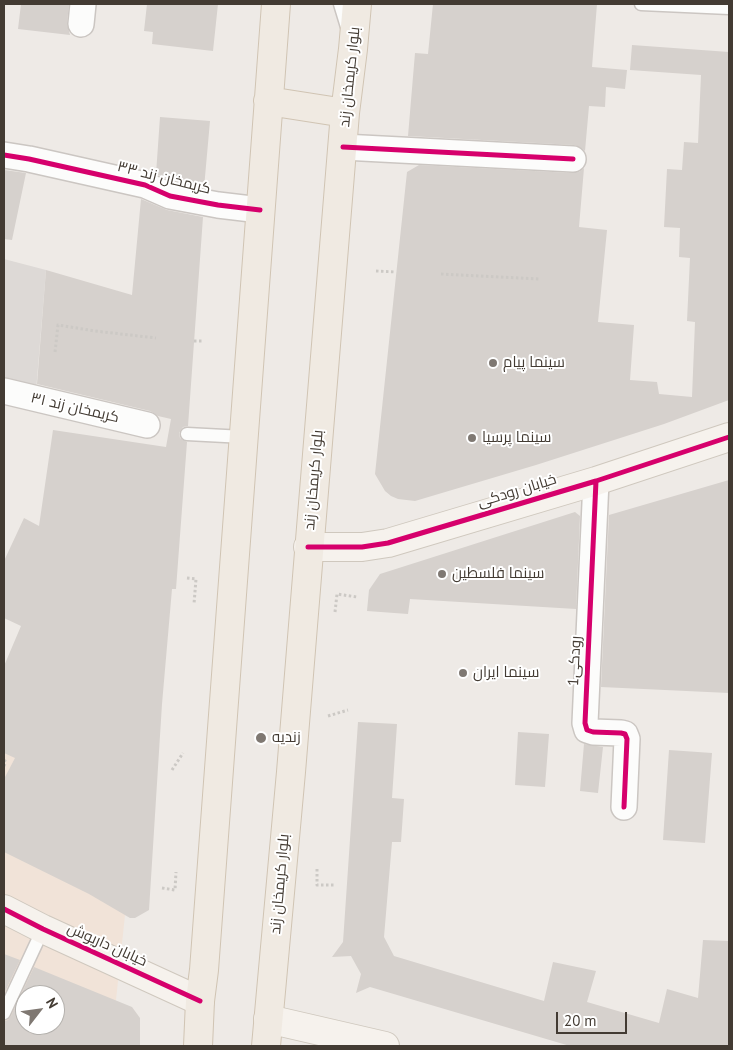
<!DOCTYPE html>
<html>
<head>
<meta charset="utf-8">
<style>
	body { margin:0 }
	#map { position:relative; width:733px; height:1050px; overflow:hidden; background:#eeeae6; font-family:"PT Sans",sans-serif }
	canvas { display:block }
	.frame { position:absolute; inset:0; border:5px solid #433b33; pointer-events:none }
	.north { position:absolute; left:15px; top:985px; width:50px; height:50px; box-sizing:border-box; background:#fff; border:1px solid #b4b1ad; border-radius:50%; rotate:60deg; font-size:14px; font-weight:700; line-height:20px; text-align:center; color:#433b33 }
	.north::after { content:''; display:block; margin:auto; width:18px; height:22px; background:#7f7872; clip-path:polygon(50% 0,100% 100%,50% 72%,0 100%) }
	.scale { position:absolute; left:556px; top:1012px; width:71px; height:22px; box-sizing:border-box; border:2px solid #433b33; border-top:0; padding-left:6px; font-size:15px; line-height:18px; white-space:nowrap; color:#433b33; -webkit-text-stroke:4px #fff; paint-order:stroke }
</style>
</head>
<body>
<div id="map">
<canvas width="733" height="1050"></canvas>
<div class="frame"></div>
<div class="north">N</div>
<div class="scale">20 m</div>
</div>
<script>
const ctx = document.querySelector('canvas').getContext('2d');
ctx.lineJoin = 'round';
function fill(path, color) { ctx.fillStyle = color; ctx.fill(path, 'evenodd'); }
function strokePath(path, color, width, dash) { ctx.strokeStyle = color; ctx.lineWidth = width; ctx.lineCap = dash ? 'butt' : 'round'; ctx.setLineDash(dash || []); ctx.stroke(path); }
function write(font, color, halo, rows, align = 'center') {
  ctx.font = font + ' "PT Sans",Cairo,sans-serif'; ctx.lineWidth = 4; ctx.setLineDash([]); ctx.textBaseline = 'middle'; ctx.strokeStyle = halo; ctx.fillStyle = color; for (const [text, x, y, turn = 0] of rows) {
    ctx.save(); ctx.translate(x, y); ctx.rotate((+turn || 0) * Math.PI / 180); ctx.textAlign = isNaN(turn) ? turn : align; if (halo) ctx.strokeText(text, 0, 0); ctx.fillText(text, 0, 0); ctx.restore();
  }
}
fill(new Path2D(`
	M4,709L40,729L125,915L116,1000L110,1018L112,1035L110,1046H4ZM25,995H55V1025H25Z`), '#f1e3d8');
fill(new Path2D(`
	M4,259L46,270L36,391L4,383Z`), '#ddd9d6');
fill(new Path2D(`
	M21,4H69L67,23L70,35L18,29Z
	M147,4H218L213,51L152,44L153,32L144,31Z
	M433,4H597L592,67L627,70L625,89L606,87L605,107L589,106L585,151L580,147L574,145L408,136L415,53L428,54Z
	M632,45L729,52V400L664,424L536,465L415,501L398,499L391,496L385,491L375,474L407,172L419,165L572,173L579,172L584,168L579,227L607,230L598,322L634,325L630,380L657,382L659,394L692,397L695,322L687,321L690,258L679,257L680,228L664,227L667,169L682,170L684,142L698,143L701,75L630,70Z
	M160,117L210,121L204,188L174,182L156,174Z
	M4,170L26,173L12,240L4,239Z
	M141,199L167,210L203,217L188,426L183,427L179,433L180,438L187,442L176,589H172L162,704L149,910L135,918H130L89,894L4,852V779L15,758L4,753V666L21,626L4,618V561L24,518L39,526L53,430L166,447L171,419L158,416L150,411L37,384L46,270L132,295Z
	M729,480V693L601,687L609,515Z
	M575,512L580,516L576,609L410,599L408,614L367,611L369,590L380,574Z
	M358,722L397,724L392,798L404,799L401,842H392L384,937L394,956L544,1001L553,962L596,971L587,1002L659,1023L667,989L698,998L703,940L729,941V1046H570L370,987L356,993L361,974L351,956L332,957L343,942Z
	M518,732L549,734L545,787L515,785Z
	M584,744L603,747L598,793L580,791Z
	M669,750L712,753L705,843L663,840Z
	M4,954L20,960L4,994Z
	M34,967L132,1007L140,1018V1046H4V1021L8,1020L11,1016ZM25,995H55V1025H25Z`), '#d6d1cd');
const lane = new Path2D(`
	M340,4L347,27
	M641,4L729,8
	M187,434L244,437
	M4,1013L43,929`);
const street = new Path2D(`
	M81,24L83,4
	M343,147L573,159
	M4,155L29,159L145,185L170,196L218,205L260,210
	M4,391L147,425
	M596,481L585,723L587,730L593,732L621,733L625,734L627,739L624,807`);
const secondary = new Path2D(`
	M308,547H362L388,543L596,481L729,437
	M4,909L43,929L200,1001
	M268,1019L385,1046`);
const primary = new Path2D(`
	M268,101L345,113
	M198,1046L200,1001L204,970L276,4
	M266,1046L291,772L345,113L353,49L357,4`);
strokePath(lane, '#cbc6c2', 15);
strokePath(street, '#cbc6c2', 28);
strokePath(secondary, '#cfc8be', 30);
strokePath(primary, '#d0c4b3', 30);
strokePath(new Path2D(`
	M376,271L396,272
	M441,274L540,279
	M194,341H204
	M55,352L58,325L95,331L156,338
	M187,578L196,579L194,604
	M335,612L337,594L357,597
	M328,716L348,710
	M4,760L6,762L4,766
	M172,770L183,753
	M317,869V885H335
	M162,888L175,890L176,872`), '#ccc9c5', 3, [2.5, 2.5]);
strokePath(lane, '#fcfcfb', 12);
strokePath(street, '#fcfcfb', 25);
strokePath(secondary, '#f6f2ed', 28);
strokePath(primary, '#f0eae2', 28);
strokePath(new Path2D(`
	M343,147L573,159
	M4,155L29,159L145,185L170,196L218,205L260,210
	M596,481L585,723L587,730L593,732L621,733L625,734L627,739L624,807
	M308,547H362L388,543L596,481L729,437
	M4,909L43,929L200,1001`), '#d6006c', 5);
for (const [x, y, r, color] of [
	[493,363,5,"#7f7872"],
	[472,438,5,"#7f7872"],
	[442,574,5,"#7f7872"],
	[463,673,5,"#7f7872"],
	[261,738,6,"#7f7872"]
]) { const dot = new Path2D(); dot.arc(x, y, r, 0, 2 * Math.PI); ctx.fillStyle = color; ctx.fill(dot); strokePath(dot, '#fff', 2); }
write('15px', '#433b33', '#fff', [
	["بلوار کریمخان زند",350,77,-84],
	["کریمخان زند ۳۳",164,178,14],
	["کریمخان زند ۳۱",75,408,13],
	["بلوار کریمخان زند",314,480,-85],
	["خیابان رودکی",517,491,-17],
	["1رودکی",575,661,-87],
	["بلوار کریمخان زند",280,884,-85],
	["خیابان داریوش",107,945,24]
]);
write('15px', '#433b33', '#fff', [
	["سینما پیام",503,363],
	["سینما پرسیا",482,438],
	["سینما فلسطین",452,574],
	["سینما ایران",473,673],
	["زندیه",272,738]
], 'left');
</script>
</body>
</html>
